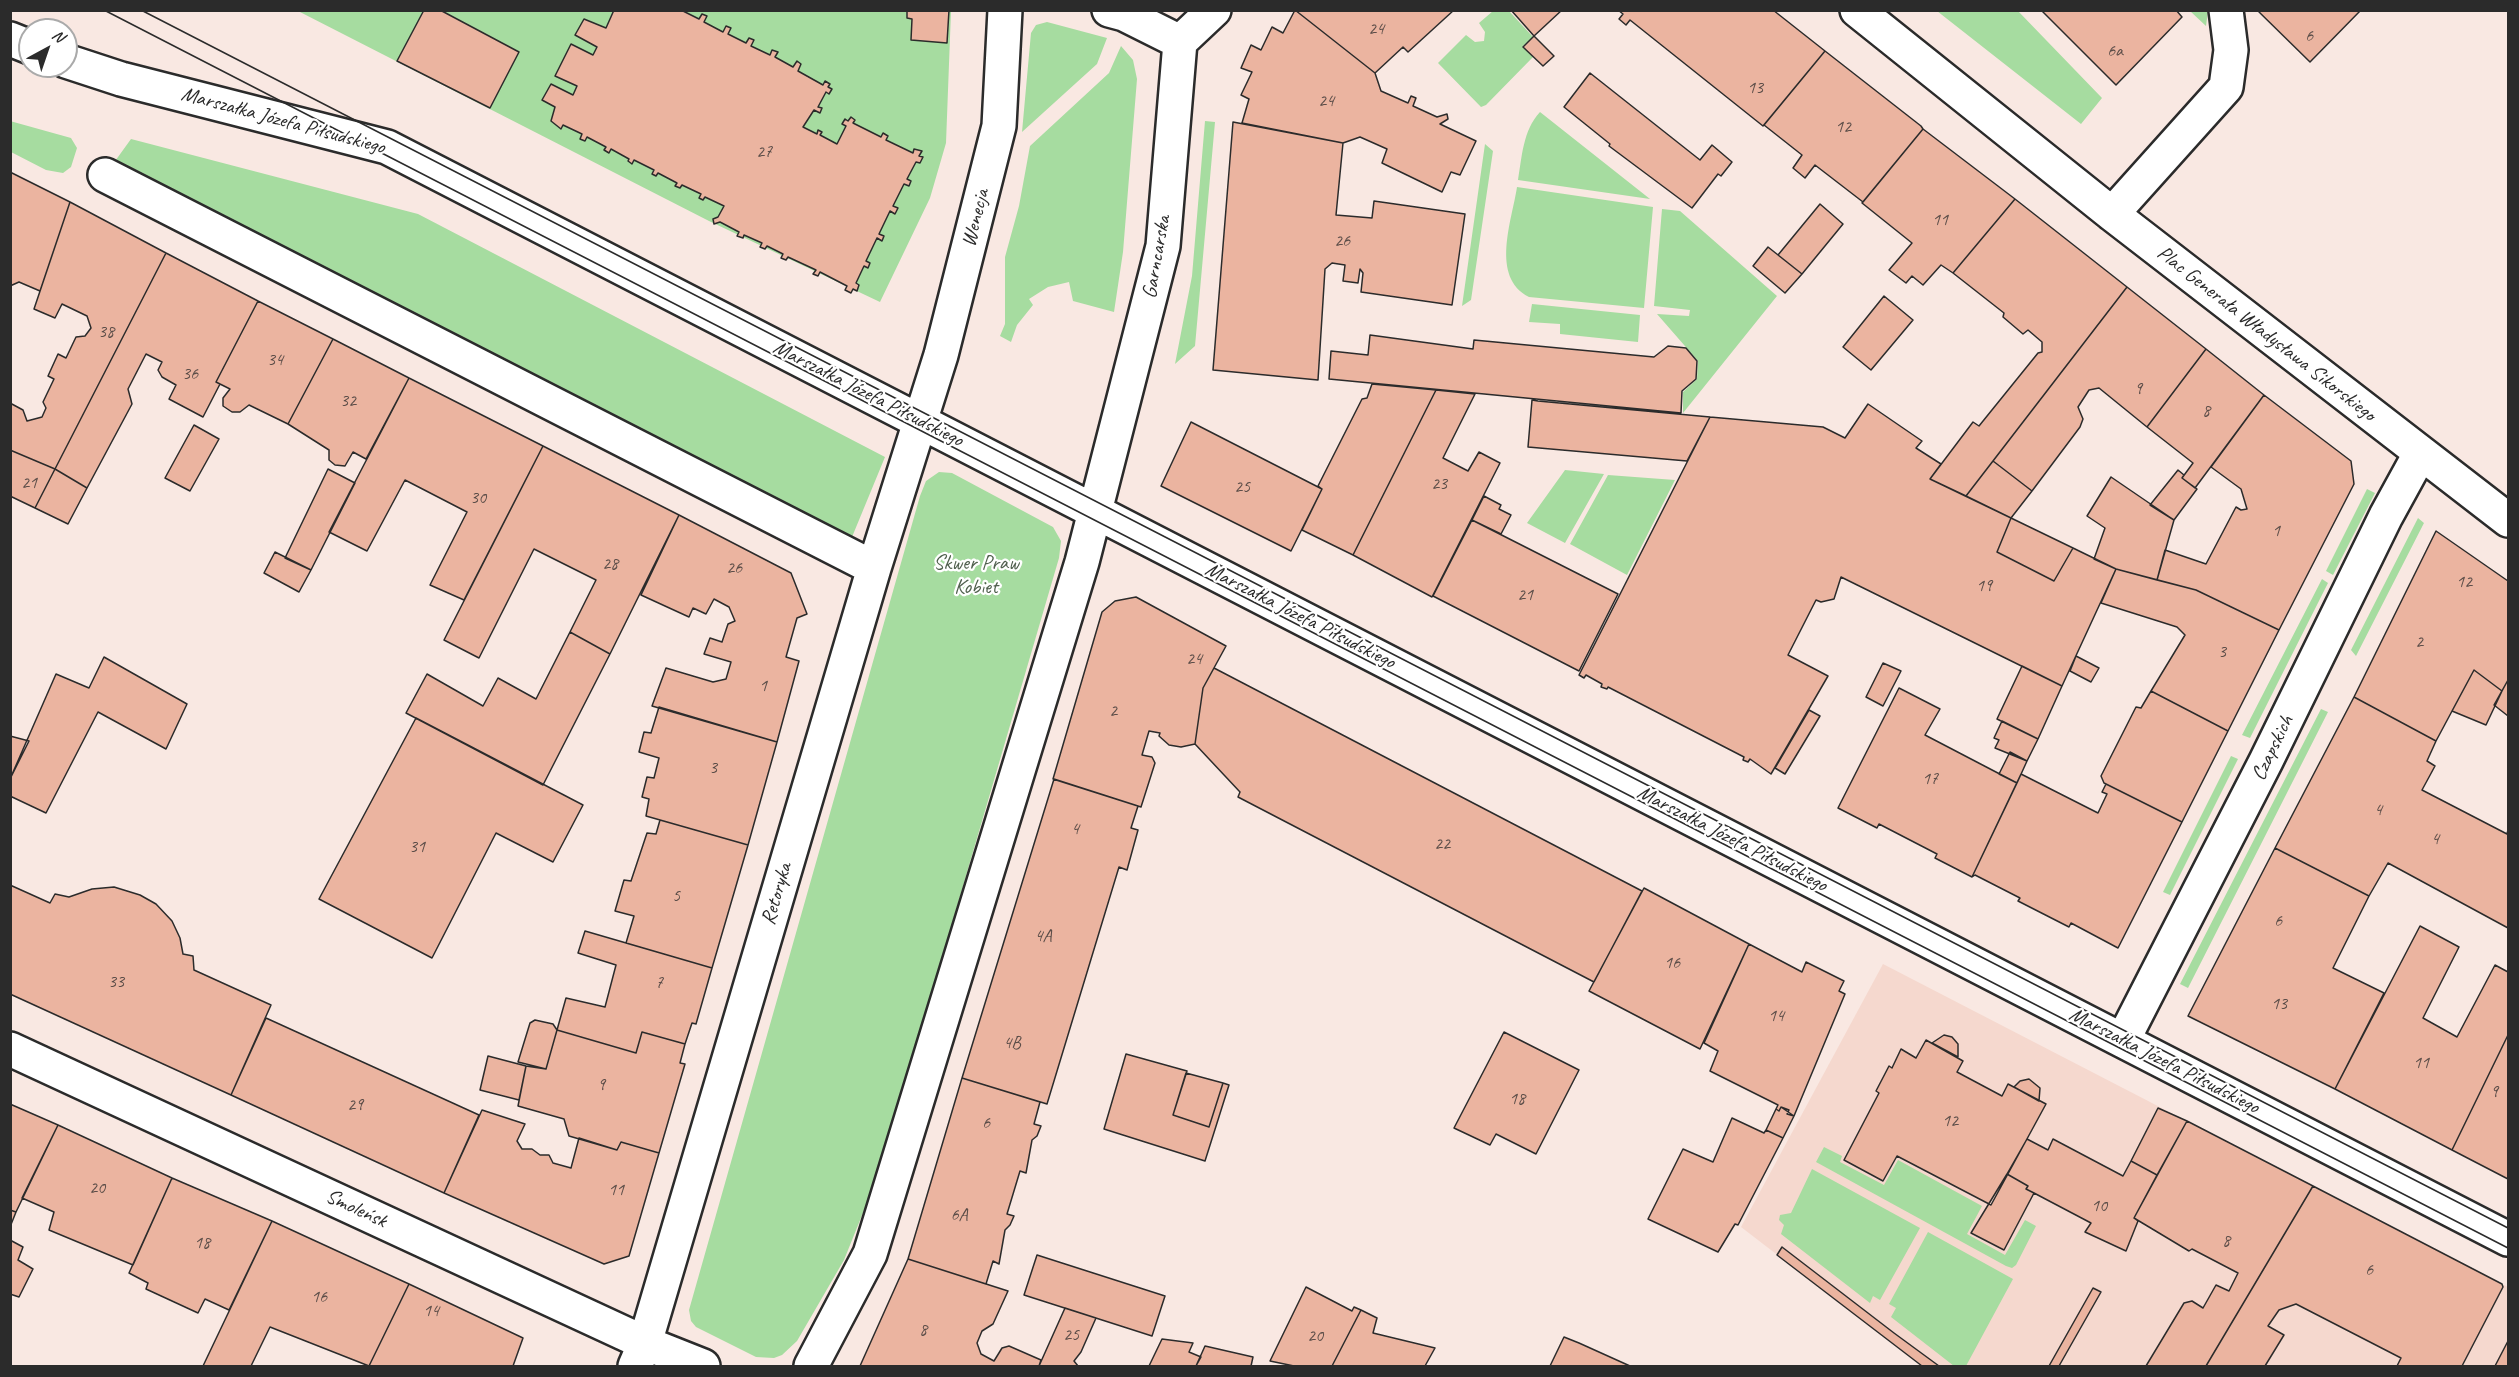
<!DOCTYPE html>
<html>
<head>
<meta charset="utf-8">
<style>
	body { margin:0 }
	#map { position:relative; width:2519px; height:1377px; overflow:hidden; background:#f9e8e2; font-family:Caveat,sans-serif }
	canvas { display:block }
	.frame { position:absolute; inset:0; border:12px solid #2b2b2b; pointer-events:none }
	.north { position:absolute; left:18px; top:18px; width:60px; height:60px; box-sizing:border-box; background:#fff; border:2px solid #aaa; border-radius:50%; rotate:40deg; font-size:16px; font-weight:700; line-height:24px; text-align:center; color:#2b2b2b }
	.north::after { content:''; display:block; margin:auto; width:21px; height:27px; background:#2b2b2b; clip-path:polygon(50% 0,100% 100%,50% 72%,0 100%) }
</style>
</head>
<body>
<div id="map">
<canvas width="2519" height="1377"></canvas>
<div class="frame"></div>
<div class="north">N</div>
</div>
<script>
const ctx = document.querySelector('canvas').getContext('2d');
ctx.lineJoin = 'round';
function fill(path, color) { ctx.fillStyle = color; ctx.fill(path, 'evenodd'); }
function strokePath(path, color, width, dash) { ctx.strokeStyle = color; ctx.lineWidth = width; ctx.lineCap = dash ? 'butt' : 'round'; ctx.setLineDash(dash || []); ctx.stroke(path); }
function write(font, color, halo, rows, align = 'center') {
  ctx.font = font + ' Caveat,sans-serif'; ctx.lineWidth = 4.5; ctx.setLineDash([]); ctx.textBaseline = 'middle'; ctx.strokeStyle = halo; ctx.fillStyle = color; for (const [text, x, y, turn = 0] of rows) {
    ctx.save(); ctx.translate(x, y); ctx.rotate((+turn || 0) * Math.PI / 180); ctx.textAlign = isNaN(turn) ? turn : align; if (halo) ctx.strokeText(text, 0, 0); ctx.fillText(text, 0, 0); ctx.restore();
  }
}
fill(new Path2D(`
	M1883,964L2508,1287V1366H1922L1741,1227Z`), '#f5d8ce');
fill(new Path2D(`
	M298,11H951L946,143L930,198L880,302L709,221Z
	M1493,11H1509L1533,37L1523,46L1533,57L1486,105L1481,107L1438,63L1466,35L1475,42L1484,41L1485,32L1479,23Z
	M1937,11H2018L2102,98L2081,124Z
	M2190,11H2208L2206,26Z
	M1047,22L1107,38L1097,64L1022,132L1031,33L1036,25Z
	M1121,46L1133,60L1137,79L1123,252L1114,312L1073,301L1069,282L1048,287L1029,299L1033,305L1017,325L1011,342L1000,336L1005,324V257L1019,206L1030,146L1109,73Z
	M1540,112L1650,199L1518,180C1522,157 1523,130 1540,112Z
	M10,121L71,138L77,148L71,167L63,173L46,170L11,152Z
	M1205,121L1215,122L1195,346L1175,364L1192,276Z
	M131,139L418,214L885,457L845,554L105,175Z
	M1485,144L1493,151L1471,300L1462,306Z
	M1517,187L1653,207L1644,308L1529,297C1490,277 1512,221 1517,187Z
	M1662,209L1680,211L1777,296L1683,413V392L1697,379L1698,361L1657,314L1689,316L1690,310L1654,306Z
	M1532,304L1640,315L1638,342L1560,334V324L1529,322Z
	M1565,470L1604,474L1565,543L1527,523Z
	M939,472L952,473L1053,527L1061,541L1059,558L879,1173L844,1260L797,1341L782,1355L774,1358L756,1357L696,1327L691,1321L689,1310L920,496L926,481Z
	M1608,475L1675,480L1627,575L1570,544Z
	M2367,489L2375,493L2333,575L2326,571Z
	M2418,518L2424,523L2356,656L2351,650Z
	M2322,579L2328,583L2250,738L2242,735Z
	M2321,709L2328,712L2188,988L2180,984Z
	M2231,756L2238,759L2170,895L2163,892Z
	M1824,1147L1842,1156L1840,1162L1884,1185L1898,1160L1982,1206L1967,1234L2005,1255L2025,1220L2036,1226L2016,1265L2012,1268L2006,1266L1816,1162Z
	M1812,1169L1920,1228L1880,1300L1873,1296L1870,1303L1781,1234L1784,1225L1779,1220L1780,1215L1791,1213Z
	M1928,1232L2013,1279L1966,1366H1954L1891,1317L1896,1308L1889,1304Z`), '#a6dca0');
const building = new Path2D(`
	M424,10H440L519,52L490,108L397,61Z
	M614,10H681L699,19L702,14L707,16L704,22L723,32L726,26L731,28L728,34L746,43L749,38L754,40L751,46L770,55L772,50L778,52L775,57L793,67L797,61L801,64L798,71L823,85L825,81L830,84L828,87L832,89L829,94L826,92L818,107L822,108L820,113L814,110L803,127L817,134L818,130L822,132L820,135L837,144L846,126L842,124L845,119L848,121L851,117L855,120L853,123L881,137L883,133L888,136L886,140L913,153L914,149L922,151L919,156L923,157L920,163L916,162L907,179L911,181L909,186L904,184L893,206L898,208L895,214L890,211L879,234L884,236L882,241L877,238L866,261L870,263L868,268L864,266L856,283L859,285L857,291L853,289L851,293L845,290L847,286L820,272L818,276L813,274L816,270L788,257L786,260L781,258L783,254L767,246L765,249L760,247L762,243L744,235L743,238L737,236L739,232L720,222L714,224L713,219L718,217L724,206L705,197L703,200L699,198L701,194L682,185L680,188L675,186L677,183L658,173L656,176L652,174L654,170L634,160L632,164L628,161L629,159L611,149L609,153L604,150L606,147L587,137L585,141L580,139L582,134L563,125L561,129L551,121L555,107L542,100L551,84L573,95L577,86L555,76L571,44L593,55L597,47L575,35L584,19L606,28Z
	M907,10H949L947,43L911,40L912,19L907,18Z
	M1295,10L1375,73L1381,91L1408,103L1411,96L1416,98L1413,106L1437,117L1447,114L1448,119L1440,124L1476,141L1460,175L1451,172L1442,192L1382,163L1387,149L1360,137L1343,143L1242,123L1249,99L1241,95L1252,72L1241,68L1251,45L1261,50L1272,27L1283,33Z
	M1295,10H1454L1408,52L1403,47L1375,73Z
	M1511,10H1562L1534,36Z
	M1618,10H1773L1825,51L1763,126L1630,20L1626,25L1619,19L1623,14Z
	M2041,10H2176L2182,17L2116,85Z
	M2257,10H2361L2310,62Z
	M1534,36L1554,56L1543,66L1523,47Z
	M1825,51L1921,126L1923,129L1863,202L1815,165L1805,178L1793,168L1802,155L1764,125Z
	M1590,73L1700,160L1712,145L1732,162L1721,176L1718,174L1692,208L1609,146L1610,144L1564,107Z
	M1233,122L1343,143L1336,215L1372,218L1374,201L1465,214L1452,305L1361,292L1363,273L1360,269L1358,283L1343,281L1345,265L1332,263L1325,269L1318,380L1213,370Z
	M1923,129L2015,199L1953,273L1941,265L1923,285L1912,276L1906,283L1889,270L1912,243L1862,203Z
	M10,172L70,202L40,291L19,282L10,286Z
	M2015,199L2127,287L1966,496L1930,479L1973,422L1979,426L2038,353L2042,352V342L2028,330L2023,334L2003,317L2004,313L1953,273Z
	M70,202L166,253L55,469L10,450V403L23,410L27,421L42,417L46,408L43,402L54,379L48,376L58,354L66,358L76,337L85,336L91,328L87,316L62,304L55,318L34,309Z
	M1820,204L1843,224L1802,274L1778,255Z
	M1768,247L1802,274L1785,293L1753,266Z
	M166,253L258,301L216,382L220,384L203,417L169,399L176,385L162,377L158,370L162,362L146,354L128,389L132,404L87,488L55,469Z
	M2127,287L2206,349L2147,427L2099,388L2089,390L2078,407L2083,419L2080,427L2032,491L1993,461Z
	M1884,296L1913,320L1871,370L1843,347Z
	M258,301L333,339L288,424L249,405L240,412H232L223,406V398L230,389L216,382Z
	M1370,335L1473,349L1474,340L1654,357L1668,346L1686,348L1697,361L1696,379L1682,391L1681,413L1329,379L1331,351L1368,355Z
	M333,339L409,378L366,459L353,452L345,466L335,465L329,460V450L288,424Z
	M2206,349L2264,395L2195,488L2182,478L2193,463L2147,427Z
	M409,378L543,446L464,600L430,585L467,512L405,480L367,551L329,532Z
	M1372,384L1436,390L1353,555L1302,530L1322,489L1318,486L1362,399L1367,398Z
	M1436,390L1475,394L1443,458L1468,471L1479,452L1500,463L1432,597L1353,555Z
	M2264,395L2351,461L2354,484L2279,630L2196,590L2157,580L2165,550L2206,564L2236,507L2241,510L2247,509L2241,489L2211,467Z
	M1532,400L1538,401L1710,417L1687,461L1528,447Z
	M1868,404L1922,441L1916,448L1941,464L1930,479L2011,518L1997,552L2054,581L2073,548L2116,569L2062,686L1841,577L1834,599L1821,602L1816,600L1788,655L1828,676L1771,774L1750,759L1748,762L1743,760L1744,757L1608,687L1607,689L1601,687L1602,684L1586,675L1584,678L1579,675L1710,417L1823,427L1845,438Z
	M1191,422L1322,489L1291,551L1161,486Z
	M194,425L219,439L190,491L165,478Z
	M543,446L679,515L610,654L570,632L596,580L534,549L479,658L444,640Z
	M10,450L55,469L35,508L10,496Z
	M1993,461L2032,491L2011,518L1966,496Z
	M55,469L87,488L68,524L35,508Z
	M328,469L355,483L311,570L285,558Z
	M2178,470L2184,475L2182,478L2197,489L2174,520L2150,505Z
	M2111,477L2174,520L2157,580L2116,569L2094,559L2105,528L2087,516Z
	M1484,496L1501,505L1499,509L1511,515L1501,534L1472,520Z
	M679,515L791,573L807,614L797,618L786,657L799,661L777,742L652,706L666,668L713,682L726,679L731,662L704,654L710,638L722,642L728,624L735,621L729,607L714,599L706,614L693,608L689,617L641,595Z
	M2011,518L2073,548L2054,581L1997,552Z
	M1472,520L1618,594L1579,671L1433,596Z
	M2436,531L2508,581V680L2502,691L2474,670L2436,741L2354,697Z
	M275,552L311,570L299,592L264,573Z
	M2116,569L2196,590L2279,630L2228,731L2151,691L2185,635L2177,627L2101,603Z
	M1136,597L1226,646L1203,688L1195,744L1181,747L1169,745L1159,736L1160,733L1149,731L1142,755L1152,757L1155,763L1141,807L1053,779L1102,612L1115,601Z
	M570,632L610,654L543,785L406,713L427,674L483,706L498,678L536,699Z
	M2076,656L2099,668L2091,682L2070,671Z
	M104,657L187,704L166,749L98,712L46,813L10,796V779L56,674L89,688Z
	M1883,663L1901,671L1883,706L1866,697Z
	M2022,666L2062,686L2038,739L1997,719Z
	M1214,668L1642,891L1594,982L1238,797L1240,792L1195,744L1203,688Z
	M2474,670L2502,691L2486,725L2452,711Z
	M2508,680V716L2494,705Z
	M1899,688L1940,709L1925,735L2017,783L1972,877L1935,858L1937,854L1879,824L1877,828L1838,808Z
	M2151,691L2228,731L2182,822L2104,783L2101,776L2136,707L2141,708Z
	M2354,697L2436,741L2427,761L2435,766L2422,790L2507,834L2508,830V928L2388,863L2369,896L2275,848Z
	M659,707L777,742L748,845L646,816L649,799L642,797L647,777L654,778L659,758L639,752L644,732L651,733Z
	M1809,710L1820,716L1785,774L1775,768Z
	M416,718L583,805L553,862L496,833L432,958L319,899Z
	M2002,721L2038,739L2027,761L1995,748L1999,740L1994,738Z
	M10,736L29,741L10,779Z
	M2010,752L2027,761L2017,783L1999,774Z
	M2021,774L2098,813L2107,794L2102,792L2106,784L2182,822L2118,948L2071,923L2069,927L2018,901L2020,898L1975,875L1972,877Z
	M1054,779L1138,806L1131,828L1138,830L1127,870L1119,867L1047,1104L962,1078Z
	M660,820L748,845L712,968L626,943L634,916L615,911L624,880L631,881L647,833L656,834Z
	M2275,848L2369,896L2333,968L2384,993L2335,1089L2188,1016Z
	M10,885L50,903L55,894L69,897L92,889L114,887L140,895L156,904L172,921L180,938L183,954L193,956L194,970L271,1005L231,1095L10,994Z
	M1644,888L1749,944L1700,1049L1589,991Z
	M2420,926L2459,947L2423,1018L2457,1037L2495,965L2508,972V1035L2452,1150L2335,1089Z
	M585,931L712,968L696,1024L692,1023L685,1044L642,1032L636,1053L557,1030L566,998L605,1007L616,965L578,953Z
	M1749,944L1802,972L1806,962L1844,981L1839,991L1845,994L1794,1116L1787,1114L1789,1110L1781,1107L1779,1111L1776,1109L1778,1105L1710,1071L1718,1051L1704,1043Z
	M266,1018L479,1115L444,1193L231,1095Z
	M535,1020L553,1024L557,1030L546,1069L518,1062L530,1023Z
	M557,1030L636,1053L642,1032L685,1044L680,1063L685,1064L659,1153L621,1142L617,1150L569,1136L564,1119L518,1106L526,1066L546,1069Z
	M1504,1032L1579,1070L1536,1154L1496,1134L1490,1145L1454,1128Z
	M1944,1035L1952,1037L1958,1044V1057L1932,1043Z
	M2508,1035V1179L2452,1150Z
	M1926,1040L1963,1061L1957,1072L2002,1096L2008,1084L2046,1104L1991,1205L1897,1156L1883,1181L1844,1160L1879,1093L1876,1091L1889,1066L1892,1068L1901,1049L1916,1058Z
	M1126,1054L1187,1071L1173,1115L1209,1127L1223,1083L1229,1085L1205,1161L1104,1129Z
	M488,1056L526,1066L519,1100L480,1090Z
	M1186,1073L1223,1083L1209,1127L1173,1115Z
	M962,1078L1040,1102L1034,1124L1041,1126L1037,1136L1032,1140L1026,1173L1020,1171L1007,1214L1014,1216L1010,1225L1005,1230L999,1264L993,1261L986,1284L908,1259Z
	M2029,1079L2040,1088L2039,1101L2014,1087L2020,1081Z
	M10,1104L58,1125L16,1212L10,1210Z
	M1781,1107L1794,1116L1783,1138L1766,1130L1776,1109L1779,1111Z
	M2158,1108L2187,1121L2157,1175L2131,1161Z
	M482,1110L525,1124L517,1141L522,1149H532L540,1155H549L553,1163L571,1168L579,1138L617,1150L621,1142L659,1153L629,1256L604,1264L444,1193Z
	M1732,1118L1764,1133L1766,1130L1783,1138L1738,1225L1735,1224L1718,1252L1648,1219L1683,1149L1713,1162Z
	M2187,1121L2313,1186L2206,1366H2146L2184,1303L2192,1301L2203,1308L2216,1285L2229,1291L2238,1273L2192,1249L2189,1251L2134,1218Z
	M58,1125L172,1178L133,1265L49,1230L54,1212L22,1198Z
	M2027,1139L2048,1150L2053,1139L2123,1176L2131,1161L2157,1175L2134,1218L2138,1221L2126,1251L2085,1232L2091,1223L2034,1193L2026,1189L2028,1186L2007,1174Z
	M2007,1174L2028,1186L2026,1189L2034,1193L2004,1250L1971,1233Z
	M172,1178L272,1221L229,1310L205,1299L198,1313L146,1289L148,1283L129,1273Z
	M2313,1186L2502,1284L2503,1287L2462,1366H2397L2401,1358L2296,1304L2279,1310L2268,1326L2284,1335L2265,1366H2206Z
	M10,1210L16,1212L10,1227Z
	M272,1221L409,1284L369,1366L270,1327L251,1366H203Z
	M10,1240L23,1247L18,1260L33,1269L19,1297L10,1294Z
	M1782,1247L1894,1333L1939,1366H1922L1777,1255Z
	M1037,1255L1165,1296L1152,1336L1024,1295Z
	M908,1259L1008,1291L993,1324L982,1331L977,1343L981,1354L994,1361L1002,1348L1009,1346L1041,1360L1039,1366H860Z
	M409,1284L523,1338L513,1366H369Z
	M1306,1287L1352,1311L1354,1307L1361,1310L1332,1366H1294L1270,1361Z
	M2093,1288L2101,1292L2059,1366H2049Z
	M1065,1308L1096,1318L1081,1352L1074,1361L1078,1366H1039Z
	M1361,1310L1377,1318L1373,1333L1435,1348L1425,1366H1332Z
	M1564,1337L1579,1343L1630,1366H1550Z
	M1162,1339L1193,1343L1189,1352L1201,1357L1196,1366H1149Z
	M2508,1341V1366H2495Z
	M1205,1346L1253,1357L1251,1366H1196Z`);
fill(building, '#ebb4a0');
strokePath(building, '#2b2b2b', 1.5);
const minor = new Path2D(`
	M1109,10L1124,14L1180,42
	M1857,10L2112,214L2508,520
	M10,39L30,47
	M66,61L121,79L387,147L2508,1239
	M105,175L874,568
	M2112,214L2226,87L2231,50L2226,10
	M2123,1040L2266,761L2386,516L2420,454
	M10,1049L645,1343L703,1366
	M635,1366L645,1343L874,568L941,355L999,126L1005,10
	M811,1366L870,1254L1082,562L1163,246L1180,42L1214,10`);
strokePath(minor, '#2b2b2b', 38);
strokePath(minor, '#fff', 33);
strokePath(new Path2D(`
	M104,10L2508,1248
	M141,10L2508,1228`), '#2b2b2b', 1.5);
write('18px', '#5b4d48', null, [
	["24",1376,29],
	["6",2309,36],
	["6a",2115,51],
	["13",1755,88],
	["24",1326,101],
	["12",1843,127],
	["27",764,152],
	["11",1940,220],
	["26",1342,241],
	["38",106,332],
	["34",275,360],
	["36",190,374],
	["9",2138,389],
	["32",348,401],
	["8",2206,411],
	["21",29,483],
	["23",1439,484],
	["25",1242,487],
	["30",478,498],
	["1",2276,531],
	["28",610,564],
	["26",734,568],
	["12",2464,582],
	["19",1984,586],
	["21",1525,595],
	["2",2419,642],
	["3",2222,652],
	["24",1194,659],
	["1",763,686],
	["2",1113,711],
	["3",713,768],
	["17",1930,779],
	["4",2378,810],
	["4",1075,829],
	["4",2435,839],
	["22",1442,844],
	["31",417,847],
	["5",676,896],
	["6",2278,921],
	["4A",1043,936],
	["16",1672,963],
	["33",116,982],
	["7",659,983],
	["13",2279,1004],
	["14",1776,1016],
	["4B",1012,1043],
	["11",2421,1063],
	["9",601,1085],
	["9",2494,1092],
	["18",1517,1099],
	["29",355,1105],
	["12",1950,1121],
	["6",986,1123],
	["20",97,1188],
	["11",616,1190],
	["10",2099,1206],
	["6A",959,1215],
	["8",2226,1241],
	["18",202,1243],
	["6",2369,1270],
	["16",319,1297],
	["14",431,1311],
	["8",923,1330],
	["25",1071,1335],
	["20",1315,1336]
]);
write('21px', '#2b2b2b', '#fff', [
	["Marszałka Józefa Piłsudskiego",283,121,15],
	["Wenecja",976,218,-76],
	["Garncarska",1157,257,-80],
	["Plac Generała Władysława Sikorskiego",2266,334,38],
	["Marszałka Józefa Piłsudskiego",868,394,27],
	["Marszałka Józefa Piłsudskiego",1300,616,27],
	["Czapskich",2273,748,-64],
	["Marszałka Józefa Piłsudskiego",1732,839,27],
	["Retoryka",777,894,-74],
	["Marszałka Józefa Piłsudskiego",2164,1061,27],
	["Smoleńsk",356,1209,25]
]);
write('21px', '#50604e', '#fff', [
	["Skwer Praw",976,563],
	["Kobiet",976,587]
]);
</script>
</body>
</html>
